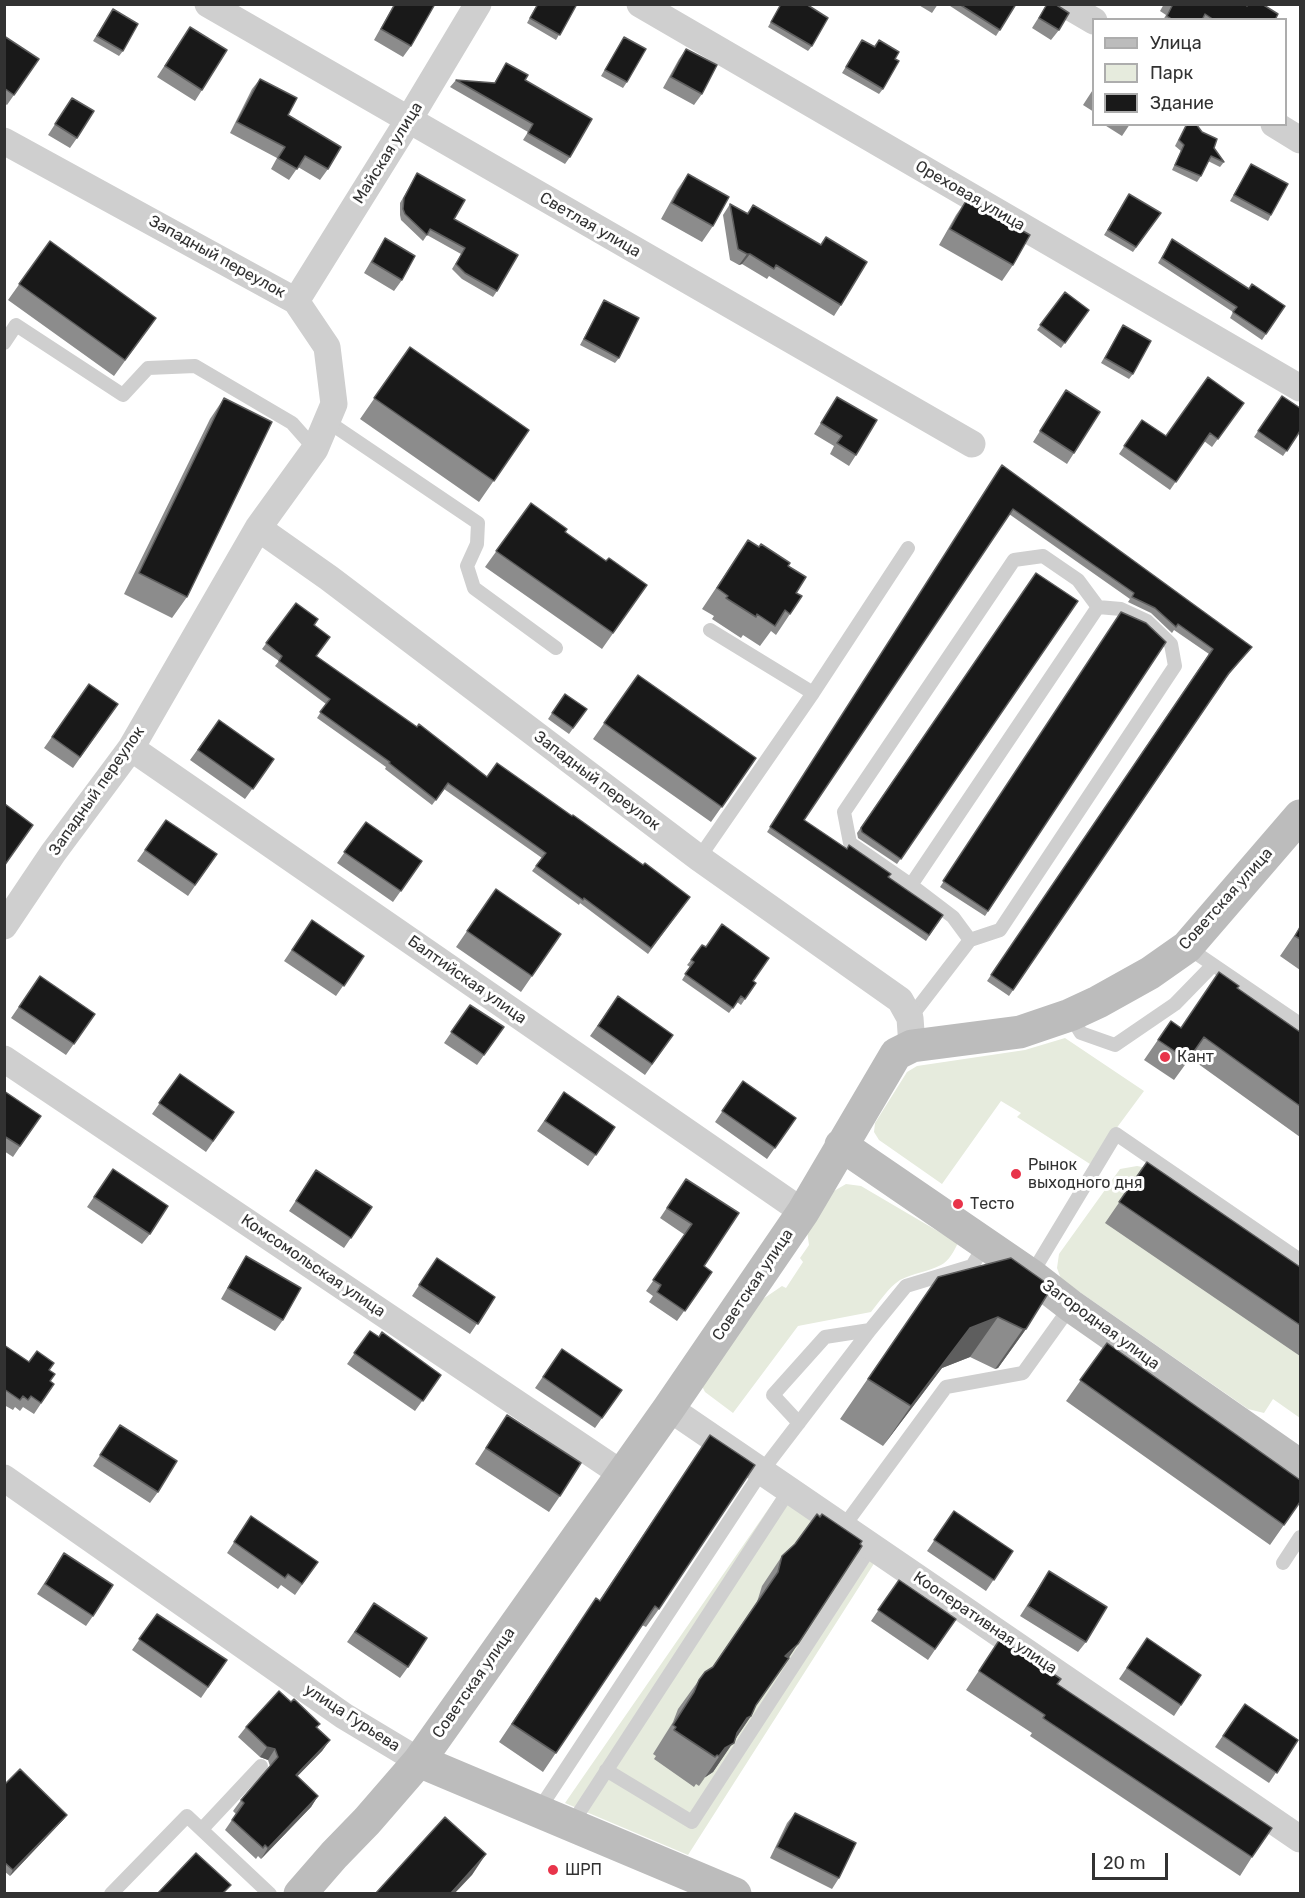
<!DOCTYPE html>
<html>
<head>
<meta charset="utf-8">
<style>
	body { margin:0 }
	#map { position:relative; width:1305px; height:1898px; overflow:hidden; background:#fff; font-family:Rubik,sans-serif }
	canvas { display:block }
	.frame { position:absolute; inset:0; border:6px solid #323232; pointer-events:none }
	.legend { position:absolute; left:1092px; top:18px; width:195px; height:108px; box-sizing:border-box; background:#fff; border:2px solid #adadad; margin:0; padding:8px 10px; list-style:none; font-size:18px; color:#323232 }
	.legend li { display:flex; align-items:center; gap:12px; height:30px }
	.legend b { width:30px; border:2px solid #adadad }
	.scale { position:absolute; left:1092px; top:1853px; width:76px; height:27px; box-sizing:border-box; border:3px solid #323232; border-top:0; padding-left:8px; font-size:18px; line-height:21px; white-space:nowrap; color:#323232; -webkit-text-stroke:4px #fff; paint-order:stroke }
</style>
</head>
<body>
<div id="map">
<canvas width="1305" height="1898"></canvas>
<div class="frame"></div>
<ul class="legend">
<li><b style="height:8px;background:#bcbcbc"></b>Улица</li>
<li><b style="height:16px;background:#e6ebdd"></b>Парк</li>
<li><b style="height:16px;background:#191919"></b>Здание</li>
</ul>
<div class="scale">20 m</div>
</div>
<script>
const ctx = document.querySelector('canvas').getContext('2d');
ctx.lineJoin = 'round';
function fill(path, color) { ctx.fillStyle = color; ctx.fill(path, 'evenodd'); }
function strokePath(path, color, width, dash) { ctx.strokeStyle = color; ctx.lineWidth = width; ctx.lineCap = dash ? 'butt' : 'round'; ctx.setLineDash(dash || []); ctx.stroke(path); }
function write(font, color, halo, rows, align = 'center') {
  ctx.font = font + ' Rubik,sans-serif'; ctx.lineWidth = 6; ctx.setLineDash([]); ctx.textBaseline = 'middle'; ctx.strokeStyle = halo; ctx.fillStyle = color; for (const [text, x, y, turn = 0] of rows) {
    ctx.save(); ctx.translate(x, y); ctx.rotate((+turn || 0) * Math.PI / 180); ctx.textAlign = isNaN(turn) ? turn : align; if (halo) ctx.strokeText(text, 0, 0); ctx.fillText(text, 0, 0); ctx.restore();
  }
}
fill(new Path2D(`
	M1065,1038L1144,1091L1090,1164L1017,1117L1021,1113L1001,1101L942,1184L879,1140L874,1132L875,1123L907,1072L917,1066L1025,1050Z
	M1137,1166L1153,1169L1300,1272V1418L1273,1399L1264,1413L1248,1409L1061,1279L1057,1268L1059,1254L1120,1169Z
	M846,1184L861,1186L958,1243C954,1251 949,1261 941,1265C928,1272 913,1273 900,1280C888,1288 880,1301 871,1312L798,1326L733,1413L705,1392L702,1386L760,1301L782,1286L786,1288L803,1262L800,1258L809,1245L807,1231L834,1191Z
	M778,1495L875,1562L688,1855L565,1803Z`), '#e6ebdd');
strokePath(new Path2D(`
	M4,343L16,325L123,395L148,368L195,366L292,423L315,449
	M327,421L478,523L477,544L467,566L474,588L556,648
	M710,630L813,693
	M699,858L813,693L908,548
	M911,885L1098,607L1078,580L1043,556L1014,560L844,812L850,843L911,885L953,917L970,940
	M1187,947L1300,1024
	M1070,1015L1081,1033L1115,1045L1175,1004L1213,965
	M910,1018L970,940L1000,930L1175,666L1171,644L1147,621L1121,609L1098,607
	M1031,1275L1116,1134L1300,1260
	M799,1423L773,1395L825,1337L870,1330
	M844,1526L946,1387L1023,1373L1071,1306
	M1283,1563L1300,1537
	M606,1770L692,1822L872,1545
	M538,1811L762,1471L870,1330L906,1286L972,1266L985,1245
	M571,1825L790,1489
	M202,1829L261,1766
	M111,1894L187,1816L270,1894`), '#cfcfcf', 14);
strokePath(new Path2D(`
	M208,4L972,444
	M640,4L1300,388
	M1065,4L1094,21
	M1274,124L1300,140
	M4,141L296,301L327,347L334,404L315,449L258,528L131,748L53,853L4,926
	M296,301L408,121L478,4
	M258,528L329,578L699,858L900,1000L910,1018L912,1046
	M131,748L803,1212
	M4,1059L622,1474
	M669,1408L1300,1839
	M4,1478L344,1716L419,1761`), '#cfcfcf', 27);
strokePath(new Path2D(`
	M841,1145L1031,1275L1071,1306L1300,1466
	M419,1761L735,1894
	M300,1894L334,1855L367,1821L419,1761L669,1408L803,1212L896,1054L912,1046L1020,1032L1070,1015L1098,1002L1150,973L1187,947L1300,816`), '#bcbcbc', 33);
fill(new Path2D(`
	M394,4H435L411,46L403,57L374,40Z
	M537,4H577L556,40L527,23Z
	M781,4H806L812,46L808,51L768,27Z
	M917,4H938L932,13Z
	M947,4H1016L996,36Z
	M1047,4L1059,30L1051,40L1032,28Z
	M1164,4H1244L1246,6L1247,4H1262L1275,20H1163L1166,15L1160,11Z
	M113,9L123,51L119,56L93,41Z
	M190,27L202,90L195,101L157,77Z
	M4,36L39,59L7,105L4,103Z
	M624,37L627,82L623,88L601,76Z
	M862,40L874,46L879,40L883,89L879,94L842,73Z
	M686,49L702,94L694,105L663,88L679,59Z
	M506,63L525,80L570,157L565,164L523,140L528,132L450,87L456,80L494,83Z
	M260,79L288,115L328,169L320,180L298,167L289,180L271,169L277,158L230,133L252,89Z
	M1094,88V112L1083,105Z
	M72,98L77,138L70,148L48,135Z
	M1103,124H1130L1122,136Z
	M1186,124L1214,148L1224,162L1220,167L1208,161L1201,176L1197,182L1172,170L1181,151L1175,146Z
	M1251,164L1271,215L1268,221L1230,201Z
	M417,173L454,219L497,291L493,297L462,279L452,269L461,254L427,235L423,241L401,220L400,215V203Z
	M688,174L713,226L702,242L661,219L677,190Z
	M1129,194L1161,213L1133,252L1104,235Z
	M967,199L1013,265L1002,281L939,245L956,215Z
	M730,204L747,213L753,205L820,245L826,237L841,305L834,316L769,276L767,279L742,264L739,265L730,260L723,215Z
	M385,238L402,280L394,291L364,273L378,249Z
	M1172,239L1249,289L1285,306L1262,340L1230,318L1233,312L1158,263Z
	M50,241L156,318L114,376L8,300Z
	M1065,292L1089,310L1061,348L1037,330Z
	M604,300L619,358L615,363L580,345Z
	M1123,325L1133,374L1129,379L1101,363Z
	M410,347L529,430L479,502L360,419Z
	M1066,390L1074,453L1067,464L1033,442Z
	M1282,396L1300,431L1283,456L1254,437Z
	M837,397L856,455L849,466L830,454L834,446L814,434Z
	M224,398L187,597L172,618L124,594L210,419Z
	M1244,403L1212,447L1204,441L1170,490L1119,454L1142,420L1166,436Z
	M1002,465L1252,647L1226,678L1009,996L987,981L1209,654L1174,630L1172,633L1151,613L1128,602L1130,599L1009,514L804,820L943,915L926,941L767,832Z
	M531,503L565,532L606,561L647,585L602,649L485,567Z
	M748,540L788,566L796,593L790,614L776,635L771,631L760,646L743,635L741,638L712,619L714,616L702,609Z
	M1036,573L1078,601L897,864L858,838L857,833Z
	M296,603L314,625L316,656L487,777L572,816L690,897L648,954L580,903L579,905L532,871L542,858L444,789L432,805L385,769L386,767L317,718L326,704L275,666L279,661L262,649Z
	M1121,612L1166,642L985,916L940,887Z
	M638,675L756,758L711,822L593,739Z
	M89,684L118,704L73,768L44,748Z
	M565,694L587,709L569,734L548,719Z
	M219,720L274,759L245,799L190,760Z
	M166,820L217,854L188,896L137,861Z
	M366,822L422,861L393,902L337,863Z
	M496,889L561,934L521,992L456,947Z
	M312,920L364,956L336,996L284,961Z
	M1300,927V970L1280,956Z
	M691,960L753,981L756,983L741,1005L737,1002L729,1013L682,980L690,967L687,965Z
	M40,976L95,1014L66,1055L11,1018Z
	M1237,988L1300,1032V1137L1190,1058L1174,1080L1144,1060L1171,1021L1181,1028Z
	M618,996L673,1035L645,1075L590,1036Z
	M470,1005L504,1027L477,1065L444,1043Z
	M180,1074L234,1112L206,1152L152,1114Z
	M743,1081L796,1118L767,1159L715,1122Z
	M4,1091L41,1116L13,1157L4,1151Z
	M564,1092L615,1127L588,1166L537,1131Z
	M1147,1162L1300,1267V1356L1105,1223Z
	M113,1169L150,1234L142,1244L87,1207Z
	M316,1170L372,1207L344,1248L289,1211Z
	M686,1179L704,1266L712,1272L677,1321L649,1302L653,1296L646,1291L685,1235L660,1218Z
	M246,1256L283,1320L275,1331L221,1299L239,1267Z
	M437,1258L495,1297L470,1334L412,1296Z
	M938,1277L1026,1329L998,1368L995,1369L970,1357L942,1368L883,1446L840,1419Z
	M370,1331L441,1375L415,1411L347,1364Z
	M1107,1343L1300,1502L1270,1545L1066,1401Z
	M4,1345L29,1362L49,1370L50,1381L54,1384L34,1414L23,1407L20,1411L15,1407L13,1410L4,1405Z
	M562,1349L622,1390L595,1428L535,1388Z
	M507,1415L560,1496L549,1512L475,1464Z
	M120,1425L158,1492L150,1503L93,1466Z
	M710,1435L659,1609L646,1627L642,1625L543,1772L499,1742L583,1617L599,1601Z
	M954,1511L1013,1551L986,1591L927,1551Z
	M251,1516L318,1562L295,1595L281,1585L278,1589L227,1553Z
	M64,1553L93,1616L86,1626L37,1594Z
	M782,1556L789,1658L755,1706L751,1716L713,1772L704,1778L699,1786L696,1784L694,1787L654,1759L656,1756L653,1754L673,1722L678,1709L699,1680L712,1668L757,1602L762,1586Z
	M1049,1571L1086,1642L1078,1652L1020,1616Z
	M899,1580L956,1619L928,1660L871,1621Z
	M374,1603L408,1667L400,1678L347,1642Z
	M157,1614L227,1660L201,1698L132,1650Z
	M1147,1638L1201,1675L1174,1716L1119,1679Z
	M1000,1639L1057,1684L1252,1857L1240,1876L1030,1736L1032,1733L966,1690Z
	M291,1702L320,1724L317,1728L330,1740L322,1751L297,1776L318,1796L311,1807L261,1859L258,1856L256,1859L225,1830L236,1814L233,1811L241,1800L270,1766L268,1760L260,1757L238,1737L246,1727Z
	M1245,1704L1298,1740L1269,1783L1215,1747Z
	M4,1785L67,1815L63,1820L10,1876L4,1871Z
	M795,1813L839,1878L832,1889L770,1858L787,1823Z`), '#8c8c8c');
fill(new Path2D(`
	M747,254H750L742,264L739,265Z
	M998,1317L970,1357L942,1368L883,1446L911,1406L970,1328Z
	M1023,1329H1026L998,1368L995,1369Z
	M798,1644L778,1674L785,1656Z
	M751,1716L713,1772L704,1778L699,1786L725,1748L747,1718Z
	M330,1740L322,1751L288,1786L296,1775Z
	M267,1747L275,1749L268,1760L260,1757Z
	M318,1796L311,1807L261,1859L268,1848Z
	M67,1815L63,1820L10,1876L13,1870Z
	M486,1854L472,1875L455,1893H451Z`), '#5e5e5e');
const building = new Path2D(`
	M395,4H435L411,46L381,29Z
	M538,4H577L560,35L530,18Z
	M781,4H806L828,18L812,46L771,22Z
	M959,4H1016L1000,30Z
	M1047,4H1055L1069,13L1059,30L1039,18Z
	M1173,4H1244L1247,6L1248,4H1262L1278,14L1275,20H1214L1205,14L1202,20H1173L1167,16Z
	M113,9L138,24L123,51L97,36Z
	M190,27L227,50L202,90L165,66Z
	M4,36L39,59L14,95L4,88Z
	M624,37L646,49L627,82L605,70Z
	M862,40L875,47L879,40L899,52L895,59L899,61L883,89L846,67Z
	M686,49L717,65L702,94L671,77Z
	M506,63L528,75L525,80L592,119L570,157L528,133L533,124L456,80L495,83Z
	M260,79L297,98L288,115L341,147L328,169L305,156L297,169L278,158L285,147L237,122Z
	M72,98L94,111L77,138L55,124Z
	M1187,124H1196L1202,132L1217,139L1214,148L1224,162L1211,156L1201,176L1175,165L1184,145L1179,140Z
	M1251,164L1288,184L1271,215L1234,195Z
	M417,173L465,200L454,219L518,255L497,291L465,273L456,264L465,248L430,229L427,235L405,214L403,209L404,198Z
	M688,174L729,197L713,226L672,203Z
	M1129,194L1161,213L1136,247L1108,230Z
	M967,199L1030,235L1013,265L950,229Z
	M730,204L748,214L753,205L821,245L826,237L867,262L841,305L776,265L774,269L750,254H747L738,249Z
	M385,238L415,256L402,280L372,262Z
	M1172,239L1249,289L1252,284L1285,306L1266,334L1233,312L1237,307L1162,258Z
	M50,241L156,318L125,360L19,284Z
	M1065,292L1089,310L1065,343L1040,325Z
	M604,300L639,318L619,358L584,339Z
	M1123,325L1151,341L1133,374L1105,358Z
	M410,347L529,430L494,481L374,398Z
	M1208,377L1244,403L1218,439L1210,433L1176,482L1124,446L1142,420L1166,436Z
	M1066,390L1100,412L1074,453L1040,431Z
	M1282,396L1300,408V431L1287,451L1258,431Z
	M837,397L877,420L856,455L837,443L842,436L821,423Z
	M224,398L272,422L187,597L139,573Z
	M1002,465L1252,647L1229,673L1013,990L991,975L1213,649L1178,624L1176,627L1155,608L1132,597L1134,593L1013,509L804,820L847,849L849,845L891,874L888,877L943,915L929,935L770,827Z
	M531,503L567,529L565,532L606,561L609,558L647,585L613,633L496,551Z
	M748,540L759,547L761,544L790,563L788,566L806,577L796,593L802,596L790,614L785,610L775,626L757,614L756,617L726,598L728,596L717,588Z
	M1036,573L1078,601L901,859L862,832L861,828Z
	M296,603L318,619L314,625L330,637L316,656L417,727L419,724L487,777L497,763L572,816L573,815L643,865L645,863L690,897L651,948L584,898L583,900L536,866L546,853L448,783L436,800L389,763L390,762L320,712L330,699L279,661L282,656L266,643Z
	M1121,612L1146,623L1166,642L988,911L943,881Z
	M638,675L756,758L722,807L604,723Z
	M89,684L118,704L80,757L52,737Z
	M565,694L587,709L573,728L552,713Z
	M219,720L274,759L253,789L198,750Z
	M5,804L33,825L4,866V804Z
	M166,820L217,854L195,885L145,850Z
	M366,822L422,861L401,891L344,852Z
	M496,889L561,934L532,976L467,931Z
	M312,920L364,956L344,986L292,950Z
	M722,924L769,958L753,981L756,983L745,999L741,996L733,1008L685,974L694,962L691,960L702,945L706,947Z
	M1300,927V939L1295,936Z
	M1219,972L1239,986L1237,988L1300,1032V1106L1204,1037L1188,1060L1158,1040L1171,1021L1181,1028Z
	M40,976L95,1014L74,1044L19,1007Z
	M618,996L673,1035L652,1064L598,1026Z
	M470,1005L504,1027L484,1055L451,1032Z
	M180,1074L234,1112L213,1141L159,1103Z
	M743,1081L796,1118L775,1148L722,1111Z
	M4,1091L41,1116L20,1146L4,1136Z
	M564,1092L615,1127L596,1155L545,1121Z
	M1147,1162L1300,1267V1325L1119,1202Z
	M113,1169L168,1206L150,1234L94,1197Z
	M316,1170L372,1207L351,1238L296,1201Z
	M686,1179L739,1213L704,1266L712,1272L685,1311L657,1292L661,1285L653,1280L692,1224L667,1208Z
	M246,1256L301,1288L283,1320L228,1288Z
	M437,1258L495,1297L478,1324L419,1285Z
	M1011,1258L1052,1287L1026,1329H1023L998,1317L970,1328L911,1406L868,1379L938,1277Z
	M370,1331L379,1337L382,1332L441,1375L423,1401L354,1353Z
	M1107,1343L1300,1480V1502L1284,1525L1080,1380Z
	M4,1345L29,1362L37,1351L54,1363L49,1370L55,1374L50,1381L54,1384L41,1403L31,1396L28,1400L23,1396L20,1400L4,1389Z
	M562,1349L622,1390L602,1418L543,1377Z
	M507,1415L581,1463L560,1496L486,1448Z
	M120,1425L177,1461L158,1492L100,1455Z
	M710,1435L755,1465L659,1609L655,1606L556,1753L512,1724L596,1598L600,1601Z
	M954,1511L1013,1551L994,1580L934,1540Z
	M817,1514L820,1517L822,1514L862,1541L860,1544L862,1546L798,1644L785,1656L789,1658L756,1705L751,1716L747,1718L737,1733L734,1743L725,1748L719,1756L717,1755L715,1757L674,1730L676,1727L673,1725L694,1692L699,1680L705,1672L713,1667L778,1572L782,1556L795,1544Z
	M251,1516L318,1562L302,1584L288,1574L285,1578L234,1542Z
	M64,1553L113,1585L93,1616L45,1584Z
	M1049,1571L1107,1607L1086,1642L1028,1606Z
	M899,1580L956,1619L935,1649L878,1610Z
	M374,1603L427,1638L408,1667L355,1632Z
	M157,1614L227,1660L208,1687L139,1639Z
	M1147,1638L1201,1675L1181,1705L1127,1668Z
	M1000,1639L1061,1679L1057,1684L1272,1828L1252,1857L1043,1718L1045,1715L979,1671Z
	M279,1691L291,1702L294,1699L320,1724L316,1727L330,1740L296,1775L318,1796L268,1848L265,1845L263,1848L232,1820L244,1803L241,1800L278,1757L275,1749L267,1747L246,1727Z
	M1245,1704L1298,1740L1277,1773L1223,1736Z
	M20,1769L67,1815L13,1870L4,1862V1785Z
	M795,1813L856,1843L839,1878L777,1847Z
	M445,1817L486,1854L451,1893H376Z
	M196,1853L231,1885L223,1893H158Z`);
fill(building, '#191919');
strokePath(building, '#5e5e5e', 1.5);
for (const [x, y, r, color] of [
	[1165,1057,6,"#e8344a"],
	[1016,1174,6,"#e8344a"],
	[958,1204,6,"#e8344a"],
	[553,1870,6,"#e8344a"]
]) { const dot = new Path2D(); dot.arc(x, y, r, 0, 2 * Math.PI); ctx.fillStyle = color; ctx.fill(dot); strokePath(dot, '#fff', 2); }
write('16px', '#323232', '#fff', [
	["Майская улица",388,153,-58],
	["Ореховая улица",970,196,30],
	["Светлая улица",590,225,30],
	["Западный переулок",217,257,29],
	["Западный переулок",597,781,37],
	["Западный переулок",97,791,-55],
	["Советская улица",1226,899,-48],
	["Балтийская улица",467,980,35],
	["Комсомольская улица",313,1266,34],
	["Советская улица",753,1285,-56],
	["Загородная улица",1101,1325,36],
	["Кооперативная улица",985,1623,34],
	["Советская улица",474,1683,-55],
	["улица Гурьева",352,1718,33]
]);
write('16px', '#323232', '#fff', [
	["Кант",1177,1057],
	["Рынок",1028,1165],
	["выходного дня",1028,1183],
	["Тесто",970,1204],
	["ШРП",565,1870]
], 'left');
</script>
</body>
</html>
